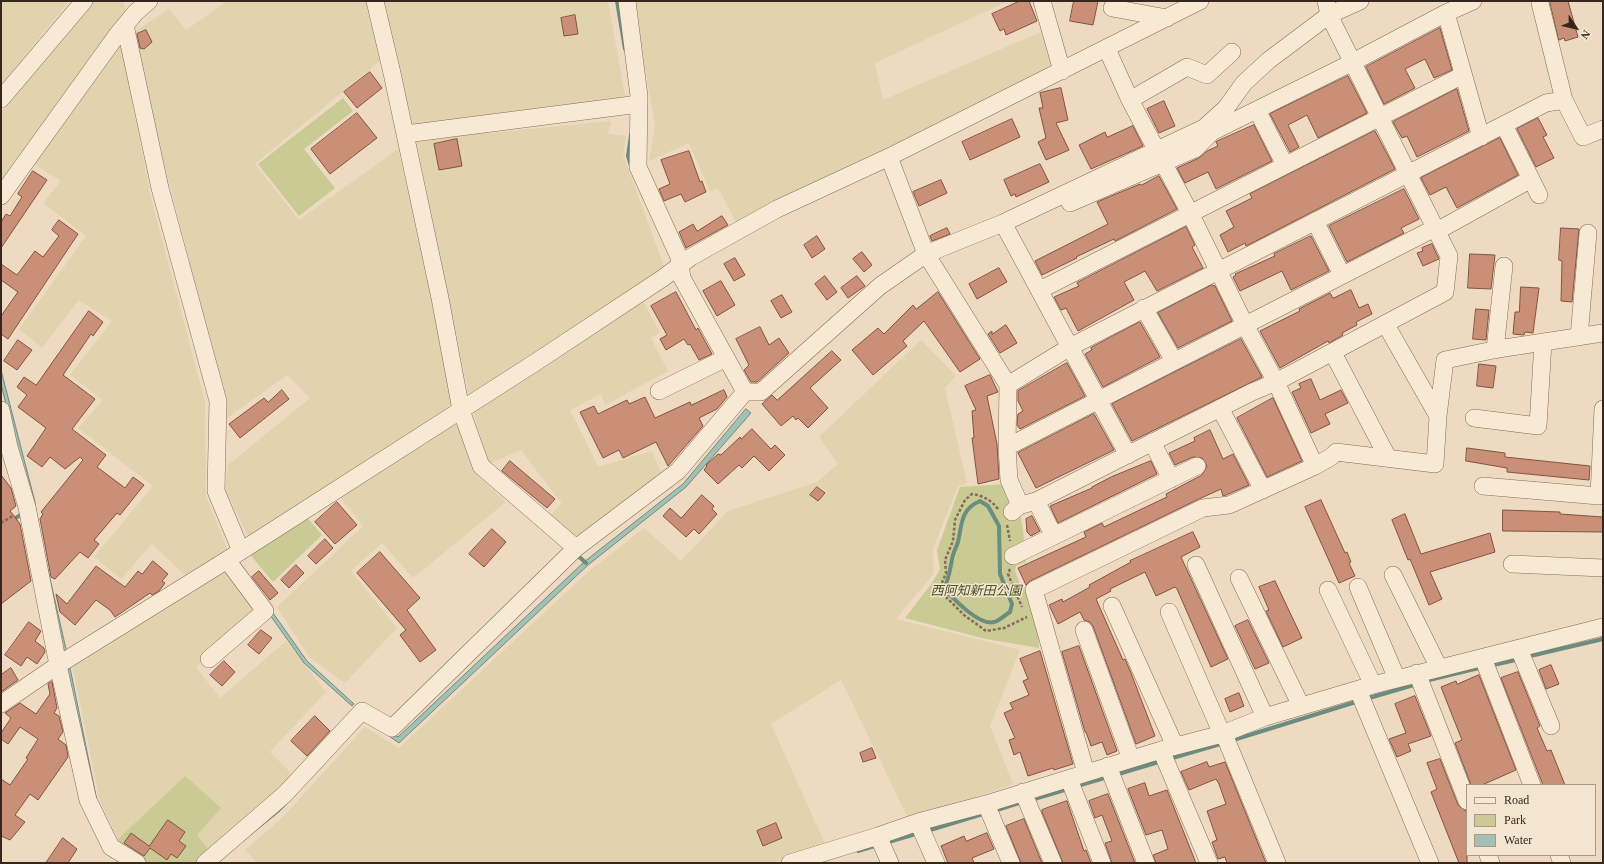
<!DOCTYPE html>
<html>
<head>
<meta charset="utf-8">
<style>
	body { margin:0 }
	#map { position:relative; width:1604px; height:864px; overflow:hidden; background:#eddac1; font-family:"Times New Roman",serif }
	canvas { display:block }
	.frame { position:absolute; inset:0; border:2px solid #36261d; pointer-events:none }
	.legend { position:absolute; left:1466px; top:784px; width:130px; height:72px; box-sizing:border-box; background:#f4e5d0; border:1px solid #a89988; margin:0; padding:5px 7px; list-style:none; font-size:12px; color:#36261d }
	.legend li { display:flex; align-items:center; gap:8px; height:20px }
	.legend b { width:20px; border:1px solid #a89988 }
	.north { position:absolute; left:1556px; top:8px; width:40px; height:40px; -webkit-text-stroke:3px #f4e5d0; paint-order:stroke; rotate:125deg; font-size:11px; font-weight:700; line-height:16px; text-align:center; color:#36261d }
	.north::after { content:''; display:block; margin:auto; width:14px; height:18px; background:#36261d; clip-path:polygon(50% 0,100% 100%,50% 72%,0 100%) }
</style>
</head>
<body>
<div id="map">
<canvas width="1604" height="864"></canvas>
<div class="frame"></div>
<ul class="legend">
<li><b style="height:5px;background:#f8e9d4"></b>Road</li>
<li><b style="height:11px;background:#caca95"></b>Park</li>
<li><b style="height:11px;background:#a4bfb4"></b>Water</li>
</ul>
<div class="north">N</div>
</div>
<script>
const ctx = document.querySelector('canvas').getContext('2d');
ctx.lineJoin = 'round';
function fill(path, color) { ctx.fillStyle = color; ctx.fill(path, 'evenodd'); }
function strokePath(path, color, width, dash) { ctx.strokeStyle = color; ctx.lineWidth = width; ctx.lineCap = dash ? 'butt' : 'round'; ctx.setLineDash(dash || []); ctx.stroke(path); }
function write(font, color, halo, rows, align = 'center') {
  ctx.font = font + ' "Times New Roman","Noto Sans JP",serif'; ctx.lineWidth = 3; ctx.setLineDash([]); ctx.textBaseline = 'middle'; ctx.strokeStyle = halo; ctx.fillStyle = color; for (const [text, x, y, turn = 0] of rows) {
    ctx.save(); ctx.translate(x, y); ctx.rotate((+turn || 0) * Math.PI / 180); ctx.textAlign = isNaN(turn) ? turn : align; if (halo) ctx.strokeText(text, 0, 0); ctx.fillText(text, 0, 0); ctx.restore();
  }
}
fill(new Path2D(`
	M1,1H69L1,85Z
	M94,1H123L127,13L1,186V112Z
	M227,1H367L380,61L255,164L299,220L398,149L455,405L248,537L225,489L228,465L310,398L287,375L227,418L225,399L131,34L169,9L186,30Z
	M382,1H608L626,100L411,125Z
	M634,1H1008L875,63L883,100L1041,32L1052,67L736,222L718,188L710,191L689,143L649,161L655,126Z
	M121,45L150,194L205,402L206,496L229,553L187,577L152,544L121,579L94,557L153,486L78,428L103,400L70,375L112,321L79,300L42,348L19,329L86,236L43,203L61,181L34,164Z
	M611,121L608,134L626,136L623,155L665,269L469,396L416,140Z
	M643,301L660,332L651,338L668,371L605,405L601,394L570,410L598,467L652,451L661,473L575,539L550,515L562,504L521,450L489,464L473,411Z
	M921,340L956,376L945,388L967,483L958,486L933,549L934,573L896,619L1020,650L990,726L1013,784L909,820L841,680L771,724L826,846L771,863H257L245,850L282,818L365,727L399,748L589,571L644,528L681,561L728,511L817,482L838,464L819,437Z
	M457,421L472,470L506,502L413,578L382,543L351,571L397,628L345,683L309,657L277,607L363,526L340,497Z
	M226,566L256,610L196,667L220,698L286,641L326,692L270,752L294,776L208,849L197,835L185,776L118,839L100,801L72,664Z`), '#e2d3af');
fill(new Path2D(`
	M343,98L353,111L304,149L335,188L299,216L258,164Z
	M1005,484C1024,514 1023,527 1026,562L1016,566L1015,571L1021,587L1032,592L1038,622L1039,648L986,639L905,618L932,583L940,569L937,550L960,487Z
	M305,515L322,535L273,582L248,552Z
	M185,776L221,808L197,835L208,849L198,863H148L122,845L118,839Z`), '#caca95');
const water = new Path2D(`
	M1,370L35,502L37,521L68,658L97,801L114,847L92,804L31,503L1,384Z
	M746,409L751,413L686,487L588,565L399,743L365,719L280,811L216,863L364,714L398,737L584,562L683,484Z
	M239,565L307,661L354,704L352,706L304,663L236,567Z`);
fill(water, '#a4bfb4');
strokePath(water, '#6b8d80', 1);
strokePath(new Path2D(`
	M617,1L625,49
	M631,135L628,156L631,166
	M980,501L988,506L999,526L1000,574L1012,604L1010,612C1005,615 999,621 994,622C979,626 954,599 944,589C949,578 950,571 952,559C953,553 956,548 958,542C962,523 961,509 980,501Z
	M12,521L24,512
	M576,554L586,563
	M1526,657L1603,639
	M1489,666L1520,659
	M1425,681L1483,667
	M1366,699L1417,684
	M1230,741L1359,701
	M1169,759L1224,743
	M1115,775L1162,761
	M1077,786L1108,777
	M1031,800L1068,789
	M994,811L1022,802
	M927,831L986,813
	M885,843L919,833
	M858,851L878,845`), '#6b8d80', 4);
const building = new Path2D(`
	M1020,1H1029L1037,21L1006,35L1004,29L1000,31L992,14Z
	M1074,1H1098L1093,25L1070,21Z
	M1550,1H1568L1578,37L1565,41L1564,38L1559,40Z
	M575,15L578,34L564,36L561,18Z
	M1440,28L1452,70L1434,78L1425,59L1405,69L1415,88L1384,104L1366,67Z
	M146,30L152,42L144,49L140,48L137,34Z
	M370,72L382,88L357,108L344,92Z
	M1348,76L1367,113L1318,138L1307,115L1288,125L1299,147L1290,152L1270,114Z
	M1061,88L1068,120L1056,123L1069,150L1046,160L1038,142L1046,138L1039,108H1043L1040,93Z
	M1457,89L1469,131L1417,157L1407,136L1402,138L1393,122Z
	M1164,101L1175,126L1159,133L1147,109Z
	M357,113L377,138L330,174L311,149Z
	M1538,118L1547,135L1543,137L1554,158L1536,167L1517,129Z
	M1012,119L1020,137L970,160L962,142Z
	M1254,125L1272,161L1216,189L1208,172L1185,183L1177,168L1199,158L1207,151L1218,146L1216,142Z
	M1133,126L1143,146L1091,169L1079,145L1105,132L1107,137Z
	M1375,131L1395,169L1246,246L1245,243L1228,252L1220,235L1234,227L1226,211L1252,198L1250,194Z
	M1500,138L1518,175L1457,208L1446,187L1430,195L1421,178Z
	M457,139L462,166L439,170L434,144Z
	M689,151L700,182L702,181L706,192L685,202L681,194L664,201L659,189L670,184L661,160Z
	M1040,164L1049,182L1016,197L1015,194L1011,196L1004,180Z
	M33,171L47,180L1,248V222L6,214L10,216L22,197L18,194Z
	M1159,176L1177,209L1115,241L1114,239L1076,257L1077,258L1042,275L1035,261L1108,224L1097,202L1140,184L1141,185Z
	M941,180L947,193L919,206L913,192Z
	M1404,189L1419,219L1401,228L1404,233L1347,262L1329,226Z
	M722,216L728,225L686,248L679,232L693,224L697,231Z
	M59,220L78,234L8,339L1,334V316L18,292L1,280V264L17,275L35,251L43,257L59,236L52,230Z
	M1186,227L1195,245L1192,247L1203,268L1157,291L1145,271L1124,282L1134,300L1078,331L1066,308L1061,310L1054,297L1079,286L1077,283Z
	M947,228L950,234L932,241L930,236Z
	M1561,228L1579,229L1572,302L1561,301L1562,261L1559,260Z
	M817,236L825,249L812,258L804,245Z
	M1311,236L1329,271L1291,290L1282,271L1240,291L1233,277L1236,275L1235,274L1275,256L1274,254Z
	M1432,244L1439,259L1423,266L1417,253L1423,251L1422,248Z
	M862,252L872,265L864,272L853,259Z
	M1470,254L1495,255L1491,289L1468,288Z
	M735,258L745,275L734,281L724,264Z
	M999,268L1007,282L977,299L969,284Z
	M825,276L837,292L827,300L815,284Z
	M857,276L865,286L848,298L841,288Z
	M721,281L735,305L717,316L703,291Z
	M1212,285L1215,286L1232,321L1178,348L1158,313Z
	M1521,287L1539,288L1533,333L1525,332L1524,335L1513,334L1515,312H1519Z
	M1351,290L1359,308L1368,304L1372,314L1356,322L1357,325L1342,333L1343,335L1329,343L1328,341L1280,368L1260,331L1300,311L1299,309L1330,293L1333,298Z
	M676,292L696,330L698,328L712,354L699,360L690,344L688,345L684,339L666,350L660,339L667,335L651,306Z
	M938,292L980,359L960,372L924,321L903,341L907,346L873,375L852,350L878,328L884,334L913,305L916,309Z
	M782,295L792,312L781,318L771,301Z
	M1476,309L1489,310L1486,340L1473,339Z
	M89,311L103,322L93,336L91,334L63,375L95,399L72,429L106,455L97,467L125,488L133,477L144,485L120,515L117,513L94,540L99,544L88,558L80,552L55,579L51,577L40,519L43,514L41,512L83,460L80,457L65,469L50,457L42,467L27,456L46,428L18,407L27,395L17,387L24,377L36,385Z
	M1140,322L1160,357L1103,387L1085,354L1092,350L1091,348Z
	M1006,325L1017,343L1000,353L988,334L992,331V334Z
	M760,327L769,345L779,338L789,353L757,382H751L744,370L749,365L736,339Z
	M1241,339L1262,377L1132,441L1112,404Z
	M18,340L32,350L17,370L4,361Z
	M832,351L841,360L810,388L828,408L808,428L798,418L796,420L793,416L781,426L762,404L772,395L777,400Z
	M1067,363L1085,396L1020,429L1017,425L1018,414L1023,411L1018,401V391Z
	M1479,364L1496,366L1493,388L1477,386Z
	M990,375L998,392L987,396L997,444L999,479L978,484L972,438H974L972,411L976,410L965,386Z
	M1311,379L1320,400L1341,390L1348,403L1325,414L1330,424L1311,433L1292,392L1301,388L1299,384Z
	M282,390L289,399L240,438L229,424L264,398L268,402Z
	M724,390L727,397L717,409L699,418L703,426L668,466L656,442L623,458L619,450L603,458L580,412L594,406L598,414L627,400L629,404L645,397L655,418L690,402L691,405Z
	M1273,398L1302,461L1267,477L1237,418Z
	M1094,414L1114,450L1036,488L1018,453Z
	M752,429L771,449L775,445L785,455L769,471L754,456L742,468L739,465L718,484L704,470L707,466L706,465L718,454L721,455L740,437L741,439Z
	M1210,430L1223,459L1233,454L1249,485L1226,495L1223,496L1221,489L1199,499L1030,581L1026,585L1018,568L1086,537L1084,532L1102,523L1104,527L1167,497L1166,494L1202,475L1207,466L1202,458L1193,457L1175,465L1169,453L1195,441L1194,438Z
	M1467,448L1505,453V457L1590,466L1589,480L1507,472V468L1466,461Z
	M510,461L555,499L547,508L502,471Z
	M1151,461L1157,474L1058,523L1050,506L1092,488V487L1111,477Z
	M1,475L11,488L16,506L10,511L20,524L31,581L1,604Z
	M817,487L825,493L818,501L810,495Z
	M702,495L714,506L712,509L717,514L699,534L694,529L686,537L663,516L670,508L681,518Z
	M1321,500L1345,553L1347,552L1351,562L1349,563L1355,576L1339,583L1305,507Z
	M337,502L357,525L335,544L315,522Z
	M1503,510L1560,512V514L1603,517V532L1503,531Z
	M1405,514L1421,554L1490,533L1495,552L1430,572L1442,599L1429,605L1410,559L1408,560L1392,520Z
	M1032,516L1040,531L1031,536L1027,532L1026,519Z
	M492,529L506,542L484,567L469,554Z
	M1193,532L1200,547L1181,557L1228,659L1211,667L1177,589L1175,587L1156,596L1145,572L1110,589L1111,591L1096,599L1123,660L1125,659L1131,673L1155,736L1136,744L1093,626L1090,622L1084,620L1080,612L1058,624L1049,605L1062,599L1063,602L1090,587L1089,585L1131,562L1130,561Z
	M325,539L333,548L316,564L308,556Z
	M380,552L420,598L407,610L436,650L420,662L400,635L406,630L357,573Z
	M153,561L168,574L162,581L165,583L159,591L152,595L150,593L115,617L110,610L96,600L75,625L60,612L56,594L67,604L96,566L125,587L138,571L142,574Z
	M296,565L304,573L289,588L281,580Z
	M259,571L278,593L270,600L252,577Z
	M1275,581L1302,638L1283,647L1266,611L1269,610L1259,587Z
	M1248,620L1269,663L1255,669L1235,626Z
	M29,622L41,631L35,641L44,648L45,652L37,664L27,657L21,666L5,655Z
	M261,630L272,638L259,654L248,645Z
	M1079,646L1117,751L1107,755L1102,742L1091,746L1086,732H1085L1062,652Z
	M1040,651L1073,764L1054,770L1053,768L1028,776L1020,752L1014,755L1009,740L1015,738L1004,713L1013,709L1010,703L1029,695L1023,681L1028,679L1020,659Z
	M224,661L235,672L222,686L210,675Z
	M1551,665L1559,684L1546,689L1539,670Z
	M11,668L18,680L1,692V675Z
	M1518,672L1540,726L1537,728L1547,751L1551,750L1565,785H1543L1501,678Z
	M1479,675L1516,770L1482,785H1471L1455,743L1462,740L1441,687L1456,681L1457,684Z
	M52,682L57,708L54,713L59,716L63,732L58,739L66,745L68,757L38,800L30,794L15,815L25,822L10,840L1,836V779L10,785L28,759L26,758L38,739L20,727L8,744L1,739V733L11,718L5,713L20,703L36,714L50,694L48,684Z
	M1239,693L1244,706L1230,712L1225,699Z
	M1415,696L1431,736L1408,744L1411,751L1397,757L1389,739L1406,733L1395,704Z
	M315,716L330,731L307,756L291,741Z
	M872,748L876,758L863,762L860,753Z
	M1440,759L1458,805L1466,811L1467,815V863H1459L1431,792L1437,789L1427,763Z
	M1207,762L1209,767L1225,762L1266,863H1227L1225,857L1218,859L1212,842L1217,840L1207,811L1226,804L1219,784L1216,779L1189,790L1181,772Z
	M1145,783L1149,796L1167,790L1196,863H1156L1153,855L1168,849L1162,830L1146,835L1128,789Z
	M1108,794L1135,863H1112L1105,843L1112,841L1102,815L1095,818L1089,801Z
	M1067,801L1084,851L1086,850L1091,863H1063L1042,812V810Z
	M1024,819L1042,863H1021L1006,826Z
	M168,820L185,832L179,841L186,846L177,858L171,854L167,860L150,848L144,856L124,843L131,833L149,846Z
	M776,823L782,838L763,846L757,831Z
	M987,833L994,849L972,858L974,863H948L941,846L964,836L966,841Z
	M63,838L77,849L68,863H46Z`);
fill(building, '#ca9077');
strokePath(building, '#84523f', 1);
const minor = new Path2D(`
	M375,1L392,73L440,298L461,410L481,466L576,548L678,471L745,392H761L880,286L926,254L1003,223L1204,128L1226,108L1244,83L1269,60L1329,15L1360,1
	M627,1L639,96L638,167L679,257L682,278L745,392
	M1042,1L1062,71
	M1540,3L1564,100
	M1112,8L1167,18
	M1446,13L1481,137
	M125,25L160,188L218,401L216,491L241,551
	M1107,49L1130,100L1190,213L1245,325L1276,382L1315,466
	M1,99L84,1
	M1130,100L1187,67L1207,75L1232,52
	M1257,110L1285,165
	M1504,125L1539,195
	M406,134L639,104
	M889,157L926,254L1008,385L1007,447L1009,480L1020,505L1012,512
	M1,196L117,35L136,12L149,1
	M1070,203L1195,149L1212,132L1353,62L1446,13L1473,1
	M1315,221L1342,275
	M1003,223L1128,455
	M1437,231L1531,179
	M1040,290L1463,75
	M1144,308L1174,361
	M1386,325L1438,416
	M1579,337L1588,233
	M1495,350L1504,266
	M1333,353L1388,458
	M1008,385L1070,347L1546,103L1564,100L1583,137L1603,129
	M659,391L726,358
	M1220,408L1263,490
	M1,410L9,447L27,507L58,665L88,800L111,847L137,863
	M1474,418L1538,426L1543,342
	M1152,442L1171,479
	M1007,447L1435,228
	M1483,486L1599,496L1603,409
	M1036,501L1054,536
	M1018,506L1036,501L1252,392L1276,382L1445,292L1449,256L1329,15L1326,1
	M1013,556L1197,466
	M1512,564L1603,568
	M1196,565L1265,717
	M1393,575L1439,668
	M1239,578L1301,706
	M1358,587L1397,679
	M1328,590L1373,685
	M1112,606L1175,746
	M1169,612L1222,734L1226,739L1277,863
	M1084,630L1131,759
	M1519,649L1551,726
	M1483,658L1532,785
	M209,659L265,611L227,560
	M1417,673L1467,801
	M1358,690L1430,863
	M1,704L58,665L227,560L536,362L663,278L691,257L777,209L889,157L1200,1
	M1161,750L1209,863
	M1108,766L1146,863
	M1086,773L1034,590L1203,508L1229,505L1315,466L1331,457L1336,452L1435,464L1438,416L1445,360L1498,349L1603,333
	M1069,779L1102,863
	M1023,792L1053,863
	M986,804L1011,863
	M918,822L936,863
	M878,836L890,863
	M1488,855L1491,863
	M1559,855L1562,863
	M205,863L285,794L362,711L392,728L576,548
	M790,863L878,836L918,822L986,804L1161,750L1222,734L1265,717L1373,685L1603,627`);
strokePath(minor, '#866b59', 18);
strokePath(new Path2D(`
	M998,509C991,500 984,496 972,494L965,500L955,520L953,541L945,560L946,573L939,590L964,615L986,631L1004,628L1027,617
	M1,523L14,515
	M1007,525L1010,541
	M1010,569L1008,574L1022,607`), '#866b59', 2.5, [3, 2]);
strokePath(minor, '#f8e9d4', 17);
write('italic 13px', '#4c5224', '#f4e5d0', [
	["西阿知新田公園",976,592]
]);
</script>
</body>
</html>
